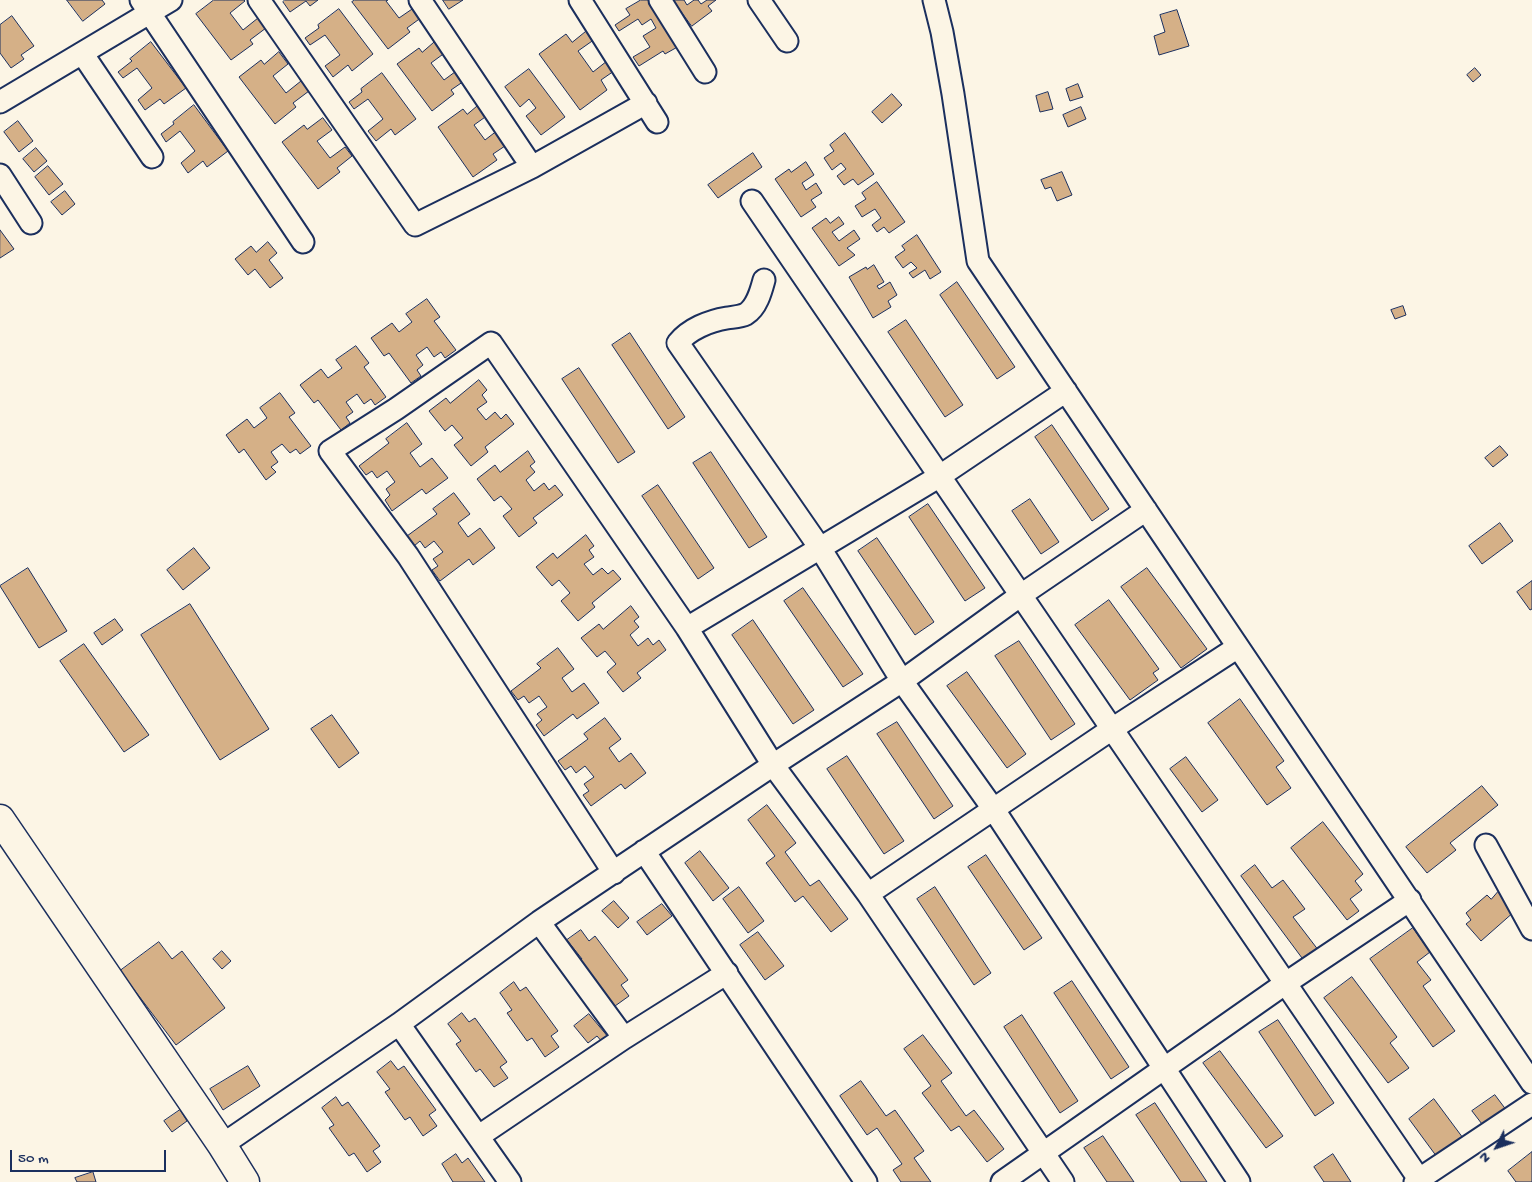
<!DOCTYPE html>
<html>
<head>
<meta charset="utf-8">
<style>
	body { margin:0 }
	#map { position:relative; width:1532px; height:1182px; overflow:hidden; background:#fcf5e5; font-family:"Gochi Hand",sans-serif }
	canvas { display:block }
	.north { position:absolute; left:1472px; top:1122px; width:50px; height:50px; -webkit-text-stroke:4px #fcf5e5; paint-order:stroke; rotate:229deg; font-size:14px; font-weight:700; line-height:20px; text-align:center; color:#1b2f5e }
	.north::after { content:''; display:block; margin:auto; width:18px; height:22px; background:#1b2f5e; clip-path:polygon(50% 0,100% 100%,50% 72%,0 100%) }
	.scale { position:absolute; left:10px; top:1150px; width:156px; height:22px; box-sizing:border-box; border:2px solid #1b2f5e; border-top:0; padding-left:6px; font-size:15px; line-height:18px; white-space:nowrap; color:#1b2f5e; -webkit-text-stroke:4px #fcf5e5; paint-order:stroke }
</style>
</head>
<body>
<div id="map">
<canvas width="1532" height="1182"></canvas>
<div class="north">N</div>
<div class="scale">50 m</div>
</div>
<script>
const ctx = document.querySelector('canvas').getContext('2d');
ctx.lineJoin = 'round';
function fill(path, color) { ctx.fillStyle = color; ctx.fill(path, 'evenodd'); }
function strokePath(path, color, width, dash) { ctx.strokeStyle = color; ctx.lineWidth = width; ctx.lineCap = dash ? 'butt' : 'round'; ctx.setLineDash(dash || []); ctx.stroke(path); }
const building = new Path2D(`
	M67,0H102L105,4L83,21Z
	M214,0H244L245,1L230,13L243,30L258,18L266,28L250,40L253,44L231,60L196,14Z
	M285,0H318L310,6L306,1L290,12L283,2Z
	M355,0H388L386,1L399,18L415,7L422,17L407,28L410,32L388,49L352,2Z
	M443,0H463L449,9Z
	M641,0H653L681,45L665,54L663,51L639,66L633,57L650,47L643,36L656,28L651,19L642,25L638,19L619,31L615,25L630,15L626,9Z
	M673,0H684L687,5L694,0H698L701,4L707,0H716L708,6L712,11L692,26Z
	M339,9L373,54L352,71L348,65L333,77L325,66L340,55L325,35L310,45L305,38L319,28L318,25Z
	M1177,10L1189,46L1159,55L1154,36L1165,32L1160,15Z
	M12,16L34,46L21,55L24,59L11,68L0,53V25Z
	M588,30L595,39L578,51L593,72L607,61L614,71L601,80L607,90L580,110L539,54L566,34L572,42Z
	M437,40L446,52L431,63L444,80L459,69L467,79L451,90L454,94L432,111L397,64L419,48L422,52Z
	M151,42L186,88L164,104L160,99L145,110L138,100L152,88L137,68L123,78L118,72L132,61L130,59Z
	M279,52L288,64L273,76L286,93L301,81L309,91L293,103L296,107L275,124L239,77L261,60L264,64Z
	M1475,68L1481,75L1473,82L1467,75Z
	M529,69L565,117L541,135L526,116L536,108L529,99L520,107L505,87Z
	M382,73L416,119L395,135L391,129L376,141L368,131L383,119L368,99L354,109L349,102L362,92L361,89Z
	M1078,84L1083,97L1070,101L1066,89Z
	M1048,92L1053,109L1040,112L1036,96Z
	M892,94L902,105L882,123L872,112Z
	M480,104L488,115L474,125L485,140L498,130L508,144L493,154L497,160L473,177L438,127L463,109L467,114Z
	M194,105L228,151L207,167L203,161L188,173L181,163L195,151L180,131L166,142L161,134L174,124L173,122Z
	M1081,107L1086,119L1068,127L1063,115Z
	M323,118L332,130L317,141L330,158L345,147L352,156L337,168L340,172L318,189L282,142L304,125L307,129Z
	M18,121L33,141L19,152L4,132Z
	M845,133L874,174L858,185L853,179L844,185L837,176L846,169L841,163L832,170L824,158L834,151L830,145Z
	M36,148L47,161L34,172L23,159Z
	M753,153L762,167L718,198L708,185Z
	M806,162L814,175L802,183L806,190L816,183L822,193L811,200L816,207L801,217L775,179L789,169L791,172Z
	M48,166L63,184L49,195L35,177Z
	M1062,172L1072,195L1057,201L1051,187L1045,189L1041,180Z
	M877,182L905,222L889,233L884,227L877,232L872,225L881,218L875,209L862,217L855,206L866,199L862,193Z
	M65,191L75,204L62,215L51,202Z
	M839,217L844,224L832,232L839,241L854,230L860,239L847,248L855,255L839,266L812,228L826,218L830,223Z
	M0,230L14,249L0,258Z
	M917,235L941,272L930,279L925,270L913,278L909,273L917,268L911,262L903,268L895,257L905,250L902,246Z
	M268,242L277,253L269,260L283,278L270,288L255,269L248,275L235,259L251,246L256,252Z
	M874,265L884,282L877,286L879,289L890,282L897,295L888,301L891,307L873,318L849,277L866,267L867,269Z
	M957,282L1015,367L997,379L940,295Z
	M427,299L440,317L434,321L456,350L445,358L441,352L434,357L427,347L416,355L423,365L417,370L421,376L411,383L389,353L384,356L371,338L392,323L399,332L412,322L406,314Z
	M1403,306L1406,315L1395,319L1391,310Z
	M906,320L963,405L945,417L888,332Z
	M630,333L685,417L668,429L612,345Z
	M356,346L369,363L364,367L386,397L375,405L371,399L364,404L357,394L346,402L353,412L346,417L350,423L341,430L318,400L314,403L300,385L321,369L328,378L342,368L336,360Z
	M579,368L635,452L618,463L562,379Z
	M479,380L487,390L482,395L487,402L477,409L486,420L495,412L501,419L506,414L514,424L485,447L488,452L471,466L454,445L463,438L452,425L445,431L429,411L446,398L450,403Z
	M280,393L295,413L289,417L311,446L300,454L296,449L290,453L282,444L271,452L278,462L271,467L276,472L266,480L244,449L239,453L226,435L247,419L254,428L267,418L260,408Z
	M407,423L422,444L410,453L420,467L432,458L448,478L426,494L422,489L392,511L385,500L390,495L386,489L395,482L387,471L377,478L372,471L366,475L359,466L389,443L386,439Z
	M1052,425L1109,509L1092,521L1035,437Z
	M1500,446L1508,455L1493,467L1485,458Z
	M528,451L535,462L530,466L535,472L526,480L534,491L544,483L549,490L555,485L563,495L533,518L537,523L519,537L503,516L512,509L501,496L494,501L477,479L495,465L500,472Z
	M711,452L767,537L749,548L693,463Z
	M658,485L714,568L698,579L642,496Z
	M454,493L470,514L458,523L468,537L480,528L495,548L473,565L469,559L440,581L432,570L438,566L433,559L443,552L434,541L425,548L420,541L414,546L407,536L437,514L433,509Z
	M1030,499L1059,542L1041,554L1012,511Z
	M928,504L985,588L965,601L909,517Z
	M1500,523L1513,541L1482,564L1469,546Z
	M586,535L594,546L589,550L594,557L584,564L593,575L602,568L608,574L613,570L621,579L592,603L595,607L578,621L561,601L570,593L559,580L552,586L536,567L553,553L557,558Z
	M877,538L934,622L915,635L858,551Z
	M194,548L210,568L183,590L167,570Z
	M28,568L67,631L39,648L0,586Z
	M1147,568L1207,649L1181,668L1121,587Z
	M1532,581V609L1530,610L1517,592Z
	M803,588L863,674L843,687L784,601Z
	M1109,600L1159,669L1153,673L1158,680L1130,700L1075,625Z
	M190,604L269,729L220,760L141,635Z
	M631,606L639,617L634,621L639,627L630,635L638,646L648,638L653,645L659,640L666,650L637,673L641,678L623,692L607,672L616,664L605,651L597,657L581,638L599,624L603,629Z
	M115,619L123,630L102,645L94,633Z
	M753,620L814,710L793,724L732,635Z
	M1019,641L1075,724L1051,740L995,656Z
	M84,644L149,735L124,752L60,661Z
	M558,648L574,669L562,678L572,692L584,683L599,703L577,719L573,714L544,736L536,725L542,720L537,714L547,707L539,696L529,703L524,696L518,700L511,691L541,668L537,664Z
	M967,672L1026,754L1007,768L947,686Z
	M1240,699L1284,761L1276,767L1291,788L1267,805L1208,723Z
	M332,715L359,753L339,768L311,729Z
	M605,718L621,739L609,748L619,762L631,753L646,773L625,789L621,784L591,806L583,795L589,791L584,784L594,777L585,766L576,773L571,766L565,770L558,761L588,739L584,734Z
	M897,722L953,806L934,819L877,734Z
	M847,756L904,841L884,854L827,769Z
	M1186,757L1218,800L1202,812L1170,769Z
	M1482,786L1498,805L1450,843L1456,850L1427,873L1406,847Z
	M767,805L796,843L785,852L810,886L819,880L848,919L831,932L803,896L795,902L766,863L775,856L748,820Z
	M1323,822L1363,874L1355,881L1362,890L1350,899L1359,911L1347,920L1291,848Z
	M700,851L729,888L713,901L685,863Z
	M986,855L1042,938L1024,950L968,867Z
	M1255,865L1272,888L1283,880L1305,909L1293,917L1319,951L1305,962L1241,876Z
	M739,887L764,921L748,933L723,899Z
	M935,887L991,973L974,985L917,899Z
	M1498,892L1515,911L1481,941L1466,924L1471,920L1466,913L1487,895L1491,899Z
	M614,901L629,918L618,928L602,911Z
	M662,904L672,916L647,935L637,922Z
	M1413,928L1430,952L1417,962L1431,980L1423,986L1455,1031L1433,1047L1370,959Z
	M581,930L589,941L595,936L628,980L621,985L629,996L615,1006L601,987L597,990L577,963L582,959L567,940Z
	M758,932L784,966L765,980L740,945Z
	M159,942L172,959L182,951L225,1008L176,1045L120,971Z
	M222,951L231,961L222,969L213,959Z
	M1352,977L1397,1037L1390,1043L1409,1068L1388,1083L1324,998Z
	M1072,981L1129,1067L1111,1079L1054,993Z
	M514,982L520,991L526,987L558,1031L551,1036L559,1047L545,1057L532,1038L527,1041L507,1013L512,1010L500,993Z
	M462,1013L469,1022L475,1018L507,1062L500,1067L508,1078L494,1087L480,1069L476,1072L456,1044L461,1041L448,1024Z
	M589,1014L609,1038L603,1043L597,1036L588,1043L574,1026Z
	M1022,1015L1078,1101L1060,1113L1004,1027Z
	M1278,1020L1334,1103L1315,1116L1259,1032Z
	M923,1035L952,1073L941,1081L966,1116L974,1110L1004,1149L987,1162L959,1126L951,1131L922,1093L931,1086L904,1049Z
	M1220,1051L1283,1136L1266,1148L1203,1063Z
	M391,1061L398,1070L404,1066L436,1110L429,1115L437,1126L423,1136L410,1117L405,1120L385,1092L390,1089L377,1072Z
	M248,1066L260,1086L223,1110L210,1089Z
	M861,1081L886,1116L895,1110L924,1151L914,1158L931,1182H901L893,1170L902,1164L877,1128L867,1135L840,1096Z
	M1495,1095L1507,1111L1485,1128L1472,1111Z
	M336,1097L342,1106L348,1102L380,1146L373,1151L381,1162L367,1172L354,1153L349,1156L329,1128L334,1125L322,1108Z
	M1434,1099L1463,1138L1437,1157L1409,1119Z
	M1155,1103L1207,1182H1181L1136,1115Z
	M180,1110L187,1121L172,1132L164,1121Z
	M1103,1136L1134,1182H1107L1084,1148Z
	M1532,1152V1182H1516L1508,1171Z
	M456,1154L462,1163L468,1158L485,1182H453L442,1164Z
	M1333,1154L1351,1182H1324L1314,1167Z
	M93,1172L96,1182H77L75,1178Z`);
fill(building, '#d5b087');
strokePath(building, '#1b2f5e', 1);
const minor = new Path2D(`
	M141,0L303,242
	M259,0L415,225L532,167L646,103
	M420,0L532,167
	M580,0L657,122
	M660,0L705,72
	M759,0L787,41
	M934,0L942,32L953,94L978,261L1532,1083
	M82,53L152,157
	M0,102L171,0
	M0,175L31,223
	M752,201L1421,1182
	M764,280C761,291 757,307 746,314C740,317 733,317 727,318C709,321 689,329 678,343L820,548L902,681L994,810L1239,1182
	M687,628L940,476L1066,391
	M1486,845L1532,929
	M644,851L866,1182
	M614,873L408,556L330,451L396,409L491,343L687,628L773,765L868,894L1063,1182
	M868,894L1112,729L1238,647
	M539,922L624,1038
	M399,1024L510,1182
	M479,1136L624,1038L727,973
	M222,1145L399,1024L539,922L773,765L902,681L1021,595L1146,510
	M1002,1182L1286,983L1410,900
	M1415,1182L1532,1104`);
const tertiary = new Path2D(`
	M0,819L222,1145L245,1182`);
strokePath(minor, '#1b2f5e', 25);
strokePath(tertiary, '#1b2f5e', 31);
strokePath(minor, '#fcf5e5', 21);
strokePath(tertiary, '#fcf5e5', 28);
</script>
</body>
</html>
